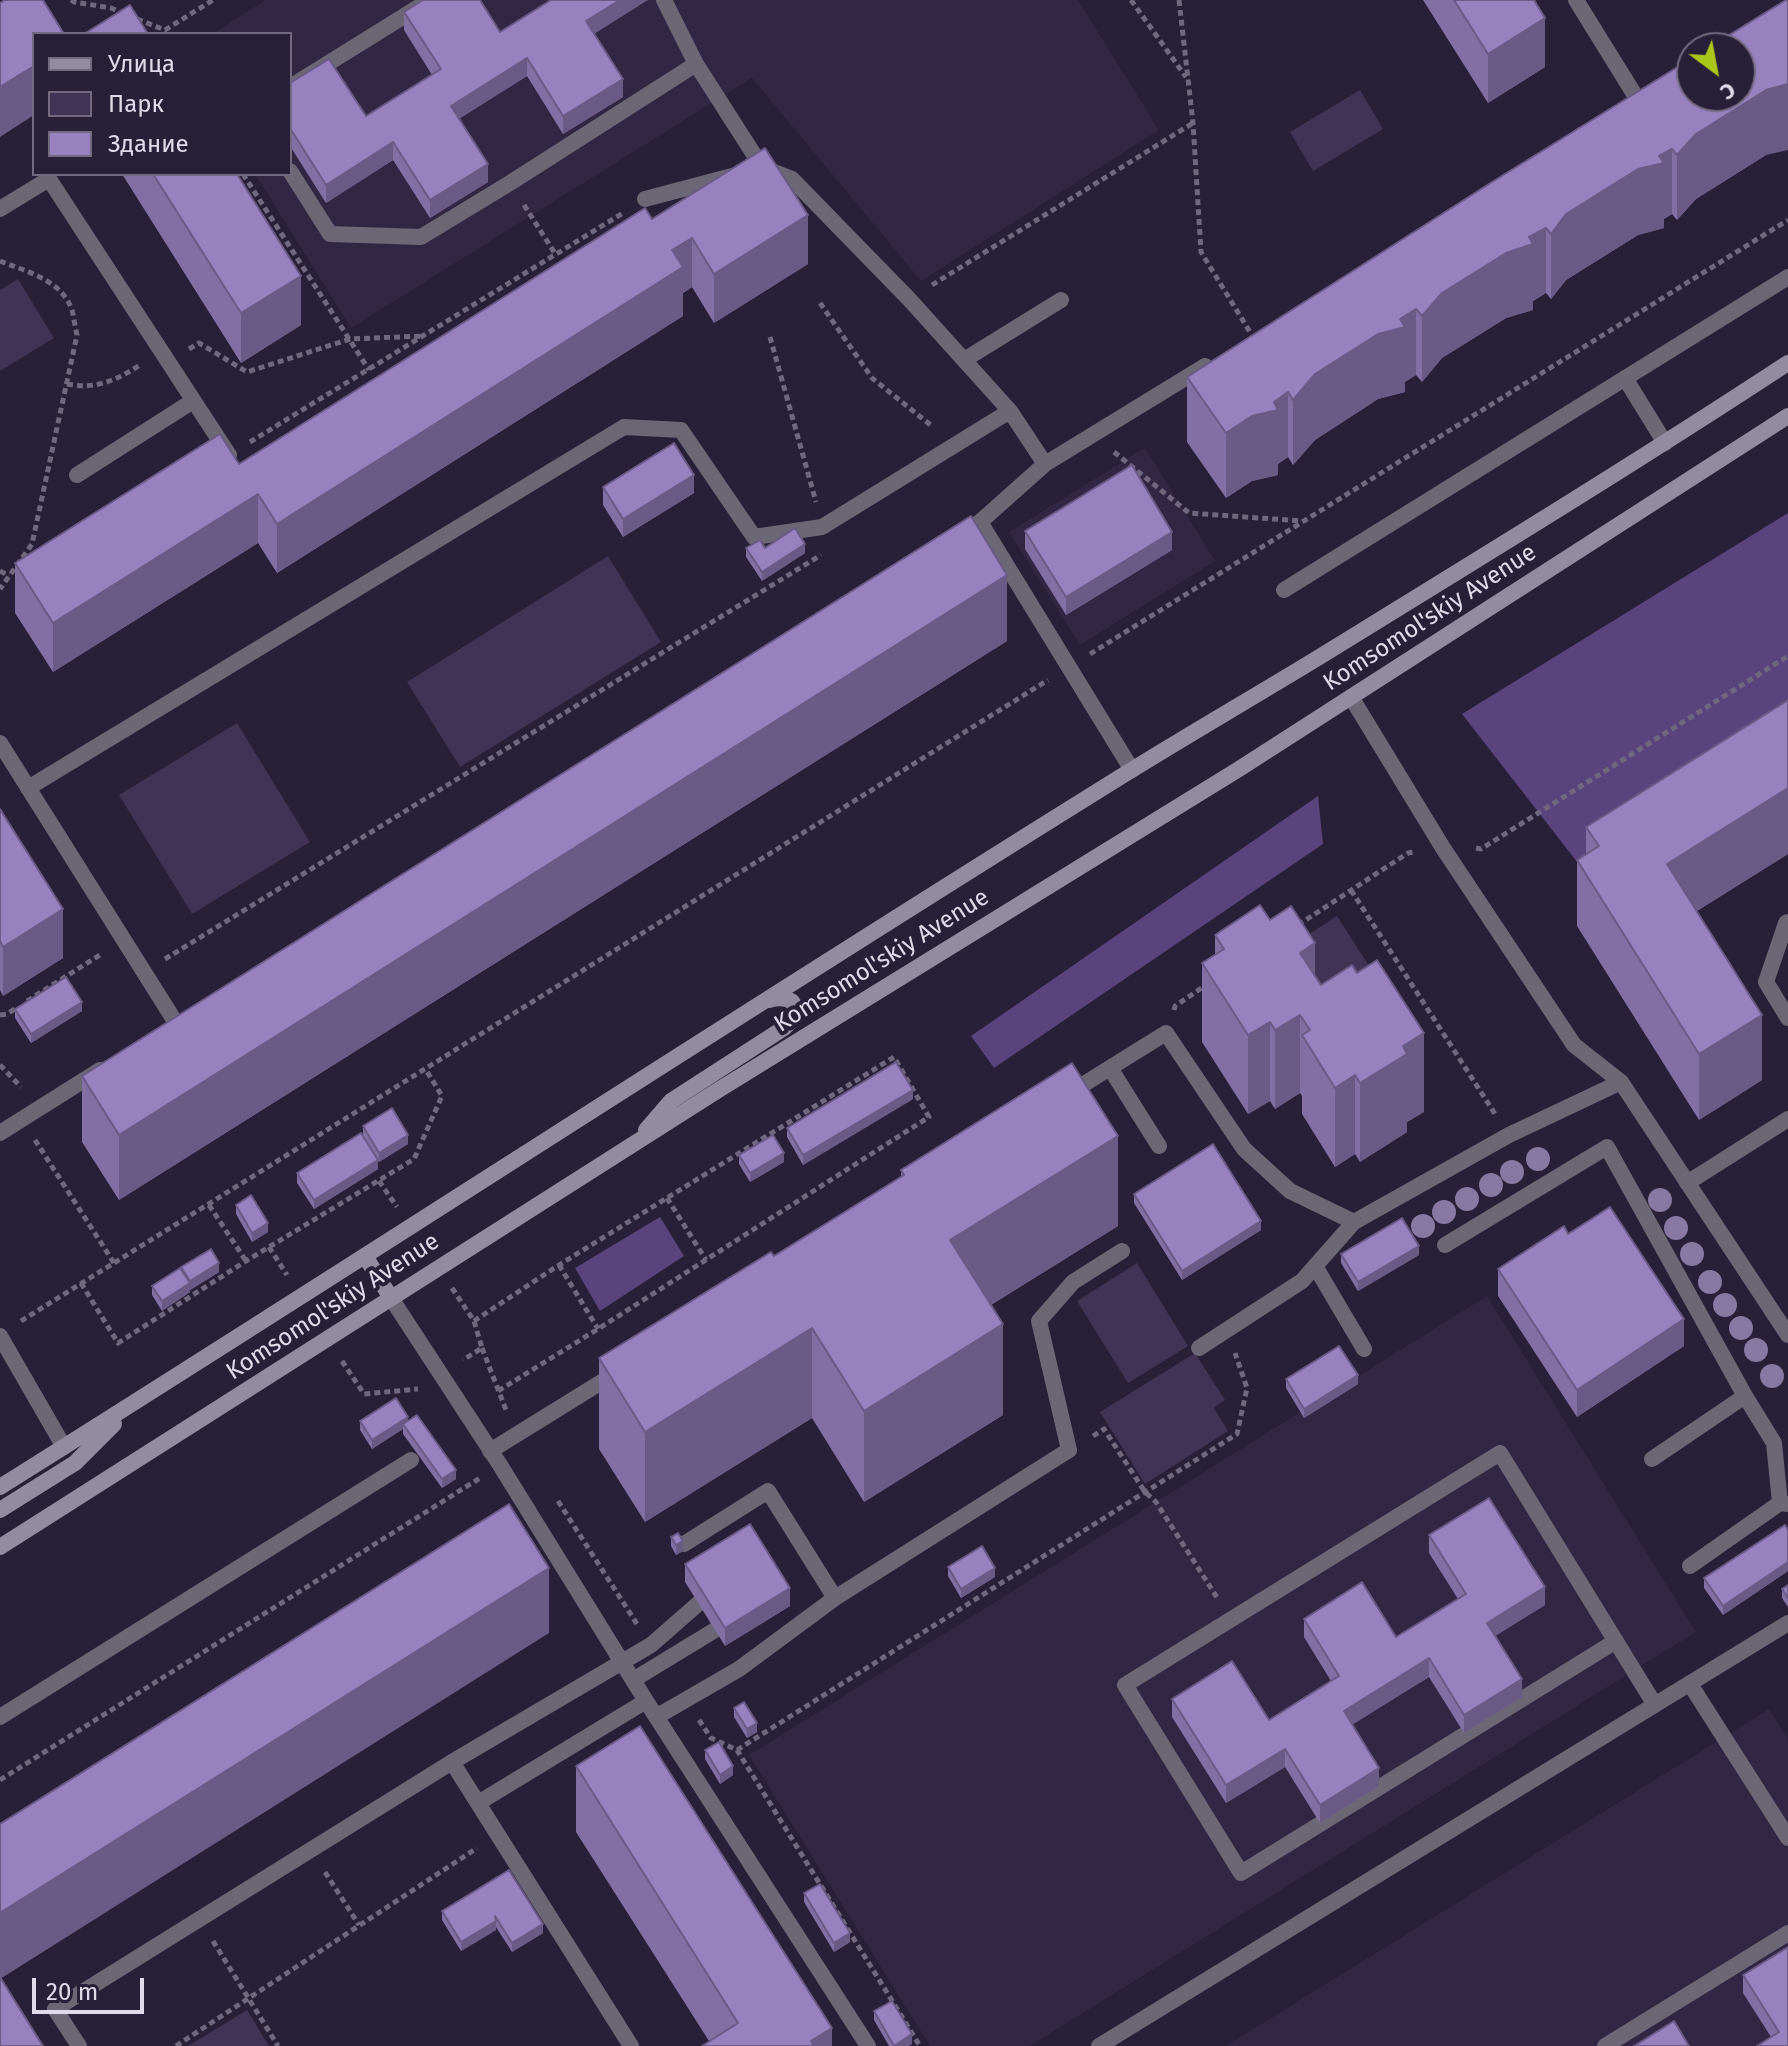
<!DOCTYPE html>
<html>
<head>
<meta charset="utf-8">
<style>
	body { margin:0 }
	#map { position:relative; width:1788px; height:2046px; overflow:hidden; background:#281f38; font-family:"Fira Sans",sans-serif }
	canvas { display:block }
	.legend { position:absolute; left:32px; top:32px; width:260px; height:144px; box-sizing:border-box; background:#281f38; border:2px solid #726a80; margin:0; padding:10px 14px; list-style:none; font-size:24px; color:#e0dbeb }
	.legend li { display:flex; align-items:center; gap:16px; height:40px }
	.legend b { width:40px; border:2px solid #726a80 }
	.north { position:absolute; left:1676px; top:32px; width:80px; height:80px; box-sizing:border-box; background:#281f38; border:2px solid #726a80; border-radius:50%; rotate:148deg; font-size:22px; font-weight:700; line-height:32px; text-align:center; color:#e0dbeb }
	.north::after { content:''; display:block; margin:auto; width:28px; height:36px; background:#a9c71a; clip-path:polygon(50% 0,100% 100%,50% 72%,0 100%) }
	.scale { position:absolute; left:32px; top:1978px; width:112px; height:36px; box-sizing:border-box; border:4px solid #e0dbeb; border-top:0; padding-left:10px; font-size:24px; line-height:28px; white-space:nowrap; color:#e0dbeb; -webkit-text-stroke:6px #281f38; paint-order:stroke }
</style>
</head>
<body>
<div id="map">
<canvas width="1788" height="2046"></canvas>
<ul class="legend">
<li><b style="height:10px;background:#938ca1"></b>Улица</li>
<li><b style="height:22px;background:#403355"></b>Парк</li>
<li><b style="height:22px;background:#9781bf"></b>Здание</li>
</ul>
<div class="north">С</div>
<div class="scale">20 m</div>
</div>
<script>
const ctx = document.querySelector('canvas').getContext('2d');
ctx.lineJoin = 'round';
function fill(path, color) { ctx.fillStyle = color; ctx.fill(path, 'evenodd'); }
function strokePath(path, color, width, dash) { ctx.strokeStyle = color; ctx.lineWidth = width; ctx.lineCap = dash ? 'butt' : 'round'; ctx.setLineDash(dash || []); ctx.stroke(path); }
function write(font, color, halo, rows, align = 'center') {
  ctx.font = font + ' "Fira Sans",sans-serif'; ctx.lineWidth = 8; ctx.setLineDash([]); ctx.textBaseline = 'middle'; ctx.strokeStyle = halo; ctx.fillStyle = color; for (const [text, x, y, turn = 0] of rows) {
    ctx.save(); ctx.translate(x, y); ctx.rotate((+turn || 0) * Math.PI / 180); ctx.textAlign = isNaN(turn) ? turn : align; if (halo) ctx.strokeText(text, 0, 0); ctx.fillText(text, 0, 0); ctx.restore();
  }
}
fill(new Path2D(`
	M266,0H1078L1159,130L921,281L752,78L351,328L255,174H290V34H212Z
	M1145,448L1215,561L1080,645L1009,532Z
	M1487,1296L1696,1632L1030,2046H930L749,1755Z
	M1769,1709L1788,1739V2046H1226Z`), '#322645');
fill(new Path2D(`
	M1360,90L1383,129L1313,171L1290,132Z
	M18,279L54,338L0,371V290Z
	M608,556L661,642L460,767L407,682Z
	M237,723L310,842L192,914L119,795Z
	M1337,916L1373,972L1319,1006L1283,951Z
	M1137,1263L1188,1346L1128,1383L1077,1301Z
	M1195,1353L1225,1400L1214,1408L1228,1431L1145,1484L1100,1412Z
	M247,2010L269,2046H188Z`), '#403355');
fill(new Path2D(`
	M1788,513V735L1581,867L1462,714Z
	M1318,796L1323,844L994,1068L971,1036Z
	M660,1217L684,1256L600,1311L575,1268Z`), '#5a447d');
strokePath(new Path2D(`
	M71,0L74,2L111,8L124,14
	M1131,0L1186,77
	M1179,0L1193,123L1201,252L1253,337
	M137,19L165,30L213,0
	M243,174L369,370
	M524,205L556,255
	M0,261C25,271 62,280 72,310C74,318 75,327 77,335L32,544L0,589
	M932,285L1193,123
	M820,303L872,378L933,427
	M770,337L816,502
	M189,349L199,343L247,372L350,339L424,336
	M67,384C95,390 117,380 140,365
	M250,442L623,213
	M1114,452L1189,513L1302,521
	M0,571L9,576
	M1090,654L1788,220
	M1476,848L1481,849L1788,656
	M1351,890L1495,1114
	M1298,925L1408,853L1414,852
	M165,959L821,555
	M27,1001L103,953
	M1174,1010L1175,1006L1206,985
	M0,1015L7,1014L18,1007
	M0,1065L21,1087
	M35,1140L114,1263
	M379,1181L397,1207
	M667,1198L706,1260
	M209,1205L246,1261
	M269,1247L287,1275
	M559,1265L598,1329
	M81,1283L118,1343L246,1261L414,1159L442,1096L426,1070
	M452,1288L474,1321L482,1348L463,1360
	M21,1321L1048,680
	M474,1321L559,1265L894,1057L929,1117L598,1329L498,1391
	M482,1348L506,1410
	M342,1361L364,1394L418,1389
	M1093,1436L1104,1429L1145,1492L1156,1502L1218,1599
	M558,1501L637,1624
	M699,1720L711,1738L737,1750L920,2046
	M737,1750L1237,1434L1247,1388L1235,1353
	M0,1780L480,1478
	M325,1872L359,1925
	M213,1941L278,2046
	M176,2046L477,1848`), '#70687e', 5, [6, 4]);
strokePath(new Path2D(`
	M664,0L696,64L762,167
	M1576,0L1636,97
	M290,87L430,0
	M766,169L792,179L909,299L1010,411L1045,464
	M290,171L330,234L421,237L510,183L696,64
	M645,199L732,176
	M0,209L49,179L229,455
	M964,360L1061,300
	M1625,378L1665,443
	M77,475L193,401
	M980,522L1132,770
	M958,535L980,522L1045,464L1205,366
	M1284,590L1788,277
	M1351,697L1443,848L1574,1045L1621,1082L1788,1335
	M0,743L176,1023
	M28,788L624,427L681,430L754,537L822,527L1010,411
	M1788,922L1786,923L1766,982L1788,1018
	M1110,1068L1159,1146
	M1068,1094L1166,1033L1244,1149L1290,1191L1354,1222L1509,1135L1621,1082
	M0,1133L100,1070
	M1687,1183L1788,1119
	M1445,1245L1607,1147L1745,1396L1774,1443L1780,1503
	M1315,1266L1364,1349
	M391,1298L500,1465L646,1701L868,2046
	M0,1336L64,1447
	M1199,1348L1302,1281L1354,1222
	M490,1451L616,1373
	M1652,1459L1745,1396
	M684,1544L768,1491L835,1598
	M1690,1566L1780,1503L1788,1504
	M1616,1641L1241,1873L1125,1685L1500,1453L1655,1705
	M633,1680L715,1630
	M1690,1684L1788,1838
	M0,1717L411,1460
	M656,1717L739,1669L835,1598L1069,1450L1039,1321L1073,1282L1122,1251
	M452,1762L631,2046
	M478,1803L646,1701
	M79,2046L55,2009L452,1762L651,1645L699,1603
	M1099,2046L1788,1623
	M1605,2046L1788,1933`), '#6b6774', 16);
strokePath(new Path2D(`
	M646,1130L671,1101L784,1028C804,1010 796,993 769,1000
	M365,1256L391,1298
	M0,1487C378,1250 751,1006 1130,771C1193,732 1257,695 1321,656C1477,560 1634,464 1788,363
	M0,1510L75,1463L114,1424
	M0,1547L720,1089L1239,769L1788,416`), '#938ca1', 16);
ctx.fillStyle = '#8779a1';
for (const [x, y] of [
	[1538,1159],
	[1512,1172],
	[1491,1185],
	[1467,1199],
	[1660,1200],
	[1444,1212],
	[1423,1226],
	[1676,1228],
	[1692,1254],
	[1710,1282],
	[1725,1305],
	[1741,1328],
	[1756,1350],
	[1772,1376]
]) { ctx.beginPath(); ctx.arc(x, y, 12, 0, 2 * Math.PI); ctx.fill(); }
fill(new Path2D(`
	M1423,0H1534L1545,67L1488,103Z
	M404,12L500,32L595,34L623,97L563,134L527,76L460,118L488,182L430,218L393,160L326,203L290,146V83L366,116L432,75L404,30Z
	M1692,58L1766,155L1696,199L1677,220L1672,214L1664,219V228L1638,235L1566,280L1551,299L1546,293L1533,301V310L1506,318L1442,358L1422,382L1416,375L1405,382V392L1378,399L1315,440L1293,465L1288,457L1278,464V475L1252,481L1226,498L1187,442V377Z
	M122,174H237L301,325L241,363Z
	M652,219L808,264L714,323L692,287L683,293V316L277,573L258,543L53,672L15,613V563L239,464Z
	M603,487L694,493L623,537L603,505Z
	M1025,531L1172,550L1066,615L1025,549Z
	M746,548H765L805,553L762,581L746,557Z
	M1007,641L119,1200L82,1142V1076Z
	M1788,700V854L1697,911L1762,1080L1699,1120L1577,926V860L1586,854V827Z
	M0,809L63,958L3,996L0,990Z
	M1270,920L1424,1112L1407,1122V1132L1360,1162L1355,1154L1335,1167L1302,1114V1096L1300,1093L1275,1109L1270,1101L1248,1114L1202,1042V963L1215,955V935Z
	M15,1009L82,1011L31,1043L15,1018Z
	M913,1099L803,1165L787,1137V1128Z
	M363,1126L408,1144L379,1162L378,1161V1169L314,1209L297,1183V1173L363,1136Z
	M739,1155L784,1162L750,1182L739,1164Z
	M901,1170L1118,1226L991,1305L1003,1415L864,1502L812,1418L645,1522L599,1449V1358L774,1256L901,1177Z
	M1134,1194L1261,1230L1182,1280L1134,1203Z
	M236,1205L268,1232L252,1242L236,1214Z
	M1568,1234L1684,1346L1577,1417L1498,1296V1269Z
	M1341,1254L1419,1255L1358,1291L1341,1263Z
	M181,1267L219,1272L190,1290V1289V1292L162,1311L152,1295V1286L181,1270Z
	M1286,1379L1358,1384L1304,1418L1286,1388Z
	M360,1421H408L456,1479L442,1488L403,1434V1429L372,1449L360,1430Z
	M1788,1530V1571L1723,1615L1704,1588V1578Z
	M1429,1535L1545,1605L1495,1636L1522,1697L1464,1733L1429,1677L1352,1724L1379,1786L1320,1823L1285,1767L1226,1803L1172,1717V1699L1269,1720L1331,1681L1304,1637V1619L1396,1637L1458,1599L1429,1553Z
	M671,1537L683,1551L676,1555L671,1546Z
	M685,1564L790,1606L725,1646L685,1582Z
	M948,1567L995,1577L961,1598L948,1576Z
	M1788,1585V1607L1782,1598V1589Z
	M734,1708L757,1732L747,1738L734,1717Z
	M705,1750L733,1775L720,1784L705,1759Z
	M576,1766L832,2046L709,2041L576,1832Z
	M509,1870L543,1933L512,1952L496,1927V1930L461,1951L442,1920V1911Z
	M804,1893L850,1942L834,1952L804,1902Z
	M1743,1975L1788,2046L1771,2037L1743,1993Z
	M874,2011L912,2044L908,2046H889L874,2020Z`), '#826fa4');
fill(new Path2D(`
	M620,0H648L586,39V21Z
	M1545,18V67L1488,103V54Z
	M527,58V76L451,124V106Z
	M34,66V115L0,137V87Z
	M623,79V97L563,134V116Z
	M1788,84V150L1766,155L1696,199L1677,220V155L1696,134L1766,90Z
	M393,142V160L326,203V185Z
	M1672,149V214L1664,219V228L1638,235L1566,280L1551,299V234L1566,214Z
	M488,164V182L430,218V200Z
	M808,215V264L714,323V274Z
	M1546,228V293L1533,301V310L1506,318L1442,358L1422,382V316L1442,293Z
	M692,238V287L683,293V316L277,573V524L672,250Z
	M301,276V325L241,363V313Z
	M1416,309V375L1405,382V392L1378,399L1315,440L1293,465V400L1315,374Z
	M1288,392V457L1278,464V475L1252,481L1226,498V433Z
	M694,475V493L623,537V519Z
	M258,494V543L53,672V623Z
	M1172,532V550L1066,615V597Z
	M805,544V553L762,581V572Z
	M1007,575V641L119,1200V1135Z
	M1788,788V854L1667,929V864Z
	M63,909V958L3,996V947Z
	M1315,943V1022L1300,953Z
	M82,1002V1011L31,1043V1034Z
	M1300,1015V1093L1275,1109V1030Z
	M1762,1015V1080L1699,1120V1054Z
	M1270,1022V1101L1248,1114V1035Z
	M1424,1033V1112L1407,1122V1132L1360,1162V1083L1403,1046Z
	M1355,1075V1154L1335,1167V1088Z
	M913,1090V1099L803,1165V1155Z
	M408,1135V1144L379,1162V1153Z
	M1118,1136V1226L950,1330V1240Z
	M784,1153V1162L750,1182V1173Z
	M378,1160V1169L314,1209V1200Z
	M1261,1221V1230L1182,1280V1271Z
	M268,1223V1232L252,1242V1233Z
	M1419,1246V1255L1358,1291V1282Z
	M219,1263V1272L190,1290V1281Z
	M190,1283V1292L162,1311V1301Z
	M1684,1319V1346L1577,1417V1390Z
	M1003,1324V1415L864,1502V1411Z
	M812,1328V1418L645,1522V1432Z
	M1358,1375V1384L1304,1418V1409Z
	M408,1417V1426L403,1424V1429L372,1449V1440Z
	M456,1470V1479L442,1488V1479Z
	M683,1541V1551L676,1555V1545Z
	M1788,1562V1571L1723,1615V1606Z
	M549,1568V1633L0,1979V1913Z
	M995,1568V1577L961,1598V1589Z
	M1545,1587V1605L1487,1641V1623Z
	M790,1588V1606L725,1646V1628Z
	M1429,1658V1677L1344,1730V1711Z
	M1522,1679V1697L1464,1733V1715Z
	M757,1723V1732L747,1738V1729Z
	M1285,1749V1767L1226,1803V1785Z
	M733,1766V1775L720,1784V1775Z
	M1379,1768V1786L1320,1823V1805Z
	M496,1921V1930L461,1951V1942Z
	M543,1924V1933L512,1952V1943Z
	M850,1933V1942L834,1952V1943Z
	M832,2028V2046H811V2041Z
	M912,2034V2044L908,2046H894Z`), '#6a5a86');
const building = new Path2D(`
	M5,0H43L64,34H34V66L0,87V3Z
	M423,0H480L500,32L551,0H620L586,21L623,79L563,116L527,58L451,106L488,164L430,200L393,142L326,185L290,128V83L329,59L366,116L441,69L404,12Z
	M1454,0H1534L1545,18L1488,54Z
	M1786,0H1788V84L1766,90L1696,134L1677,155L1672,149L1659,156L1664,163L1638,169L1566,214L1551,234L1546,228L1529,237L1533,244L1506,253L1442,293L1422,316L1416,309L1400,319L1405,327L1378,334L1315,374L1293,400L1288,392L1274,402L1278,410L1252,416L1226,433L1187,377L1492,182L1692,58V96H1740V48H1708Z
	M130,5L148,34H84Z
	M765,148L808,215L714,274L692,238L672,250L683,267L277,524L258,494L53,623L15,563L220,434L239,464L645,208L652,219Z
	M153,174H237L301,276L241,313Z
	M674,443L694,475L623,519L603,487Z
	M1132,465L1172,532L1066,597L1025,531Z
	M971,516L1007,575L119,1135L82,1076Z
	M795,528L805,544L762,572L746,548L760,540L765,548Z
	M1788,700V788L1667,864L1762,1015L1699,1054L1577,860L1599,846L1586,827Z
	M0,809L63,909L3,947L0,941Z
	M1260,905L1270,920L1291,906L1315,943L1300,953L1321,985L1352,965L1357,973L1377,960L1424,1033L1403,1046L1407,1054L1360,1083L1355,1075L1335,1088L1302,1035L1310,1030L1300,1015L1275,1030L1270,1022L1248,1035L1202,963L1224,949L1215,935Z
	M66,977L82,1002L31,1034L15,1009Z
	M896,1062L913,1090L803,1155L787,1128Z
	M1072,1063L1118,1136L950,1240L1003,1324L864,1411L812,1328L645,1432L599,1358L771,1252L774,1256L904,1175L901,1170Z
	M392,1108L408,1135L379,1153L363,1126Z
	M361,1133L378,1160L314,1200L297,1173Z
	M773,1135L784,1153L750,1173L739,1155Z
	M1213,1144L1261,1221L1182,1271L1134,1194Z
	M251,1195L268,1223L252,1233L236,1205Z
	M1610,1207L1684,1319L1577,1390L1498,1269L1564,1226L1568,1234Z
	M1402,1218L1419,1246L1358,1282L1341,1254Z
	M211,1249L219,1263L190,1281L181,1267Z
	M180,1268L190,1283L162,1301L152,1286Z
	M1339,1346L1358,1375L1304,1409L1286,1379Z
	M396,1398L408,1417L372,1440L360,1421Z
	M417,1415L456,1470L442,1479L403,1424Z
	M1489,1498L1545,1587L1487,1623L1522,1679L1464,1715L1429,1658L1344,1711L1379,1768L1320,1805L1285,1749L1226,1785L1172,1699L1232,1661L1269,1720L1339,1676L1304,1619L1362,1582L1396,1637L1466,1594L1429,1535Z
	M509,1504L549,1568L0,1913V1824Z
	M750,1524L790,1588L725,1628L685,1564Z
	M1785,1525L1788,1530V1562L1723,1606L1704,1578Z
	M678,1533L683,1541L676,1545L671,1537Z
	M982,1546L995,1568L961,1589L948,1567Z
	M1788,1585V1598L1782,1589Z
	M744,1702L757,1723L747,1729L734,1708Z
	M640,1726L832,2028L811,2041L814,2046H702L738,2023L576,1766Z
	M719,1742L733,1766L720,1775L705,1750Z
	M509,1870L543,1924L512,1943L495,1916L496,1921L461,1942L442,1911Z
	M820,1884L850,1933L834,1943L804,1893Z
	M1788,1947V2046H1757L1779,2032L1743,1975Z
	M0,1977L43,2046H0Z
	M892,2001L912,2034L894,2046L874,2011Z
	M1674,2021L1689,2046H1634Z`);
fill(building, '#9781bf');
strokePath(building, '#6a5a86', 2);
write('24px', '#e0dbeb', '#281f38', [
	["Komsomol'skiy Avenue",1430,618,-33],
	["Komsomol'skiy Avenue",882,961,-32],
	["Komsomol'skiy Avenue",333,1307,-33]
]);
</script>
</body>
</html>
